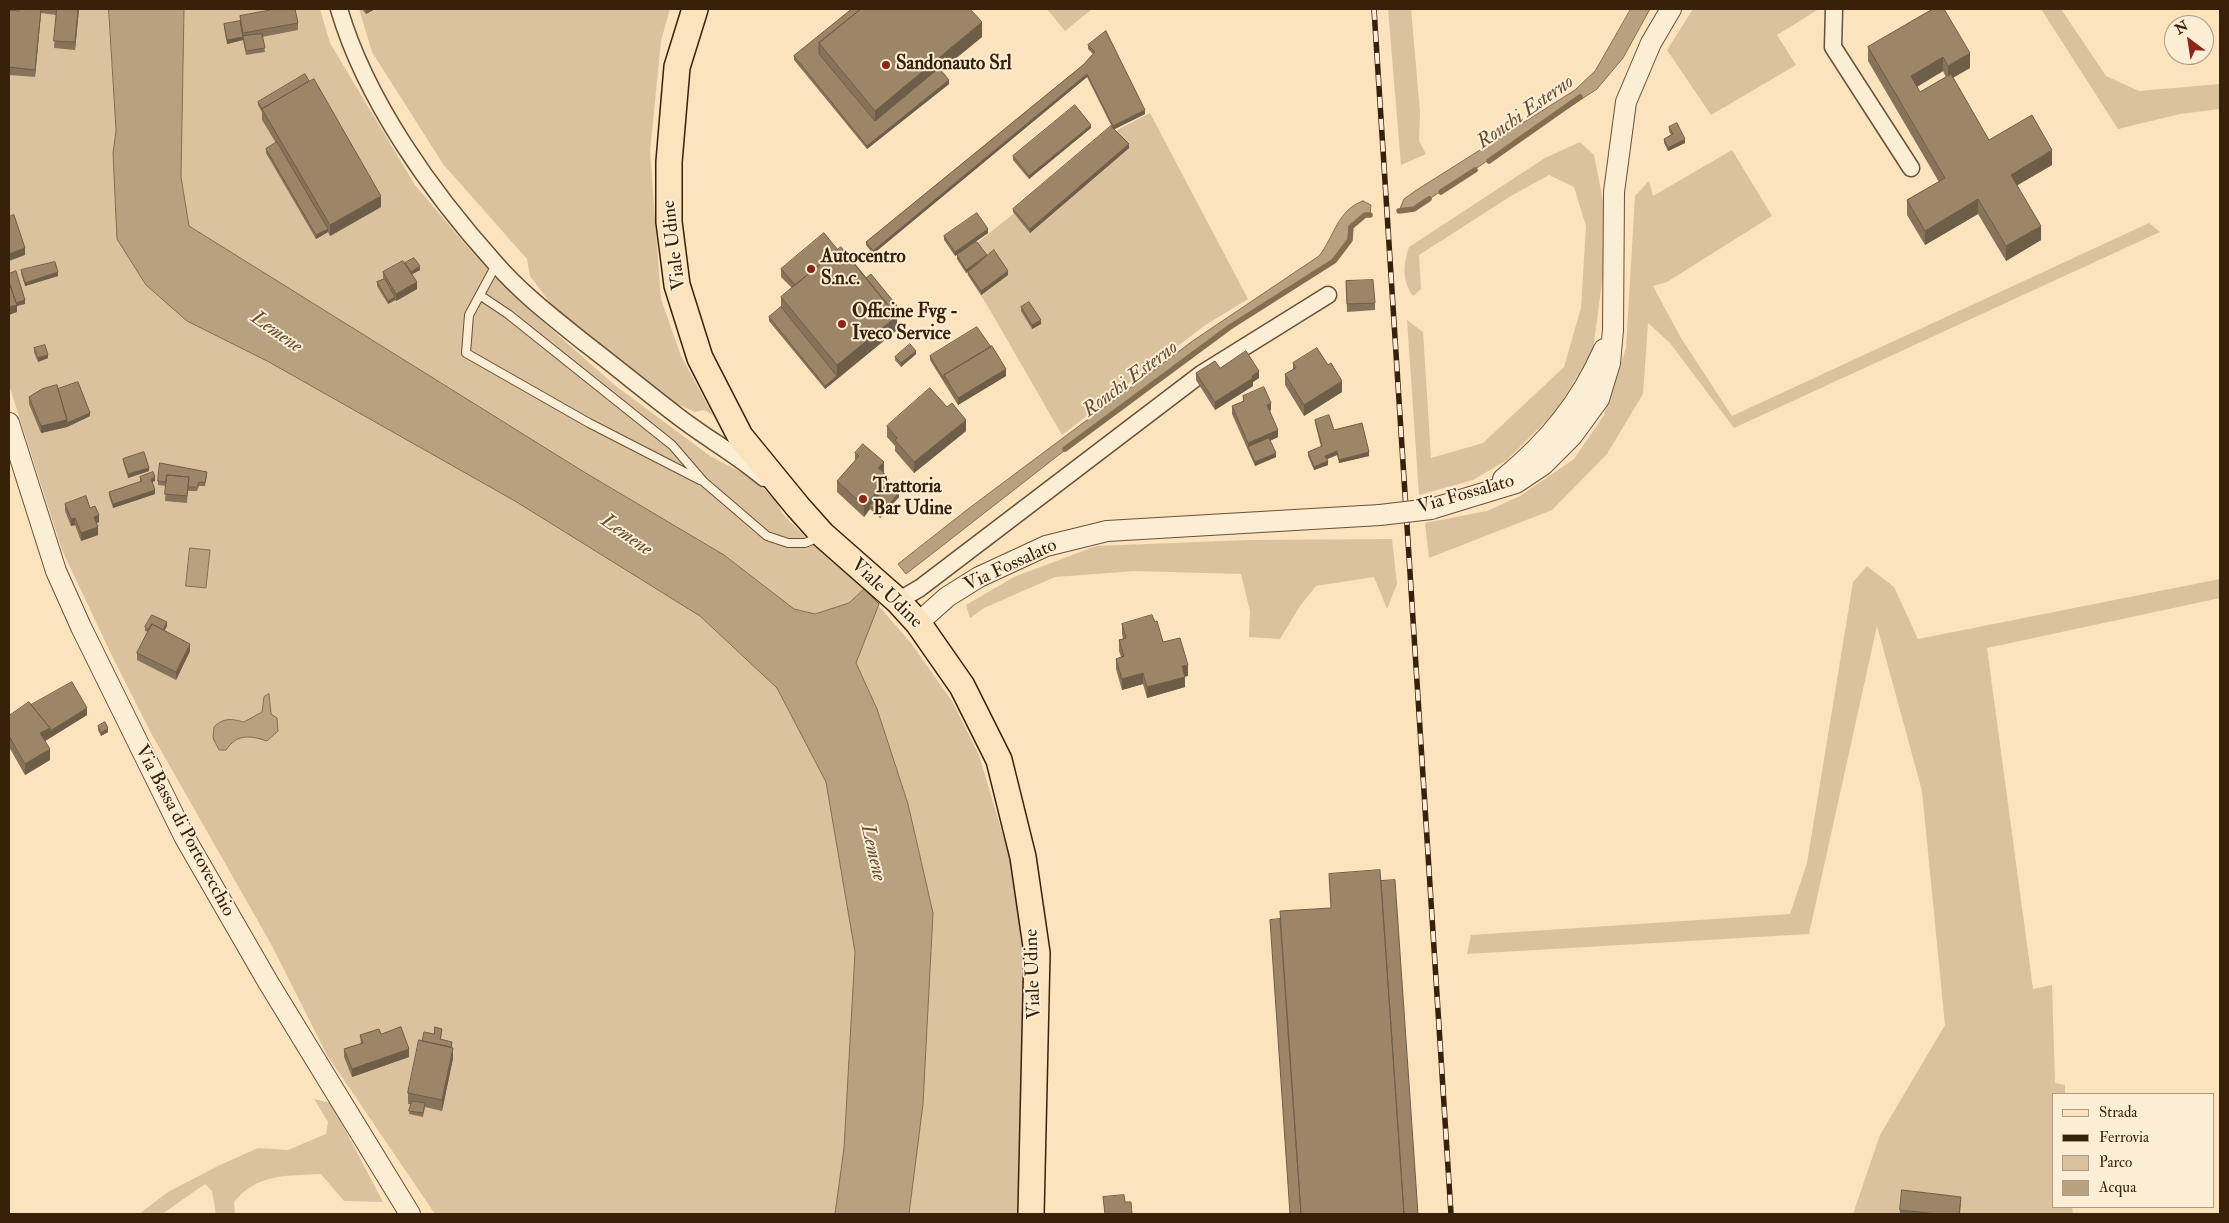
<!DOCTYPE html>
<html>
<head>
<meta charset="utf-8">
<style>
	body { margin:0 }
	#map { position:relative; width:2229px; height:1223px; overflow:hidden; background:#fbe3be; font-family:"IM FELL Double Pica",serif }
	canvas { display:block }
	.frame { position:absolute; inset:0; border:10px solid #372109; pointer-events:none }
	.legend { position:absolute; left:2052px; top:1093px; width:162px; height:115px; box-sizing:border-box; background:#fcedd5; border:1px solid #ad9b83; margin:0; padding:6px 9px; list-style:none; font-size:15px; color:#372109 }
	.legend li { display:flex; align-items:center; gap:10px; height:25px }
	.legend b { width:25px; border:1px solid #ad9b83 }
	.north { position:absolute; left:2164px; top:15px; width:50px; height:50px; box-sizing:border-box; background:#fcedd5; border:1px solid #ad9b83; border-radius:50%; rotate:329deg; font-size:14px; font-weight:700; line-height:20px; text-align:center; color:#372109 }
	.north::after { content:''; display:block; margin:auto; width:18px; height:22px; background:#8f2418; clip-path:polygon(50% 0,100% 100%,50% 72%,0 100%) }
</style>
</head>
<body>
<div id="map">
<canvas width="2229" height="1223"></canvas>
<div class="frame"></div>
<ul class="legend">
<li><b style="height:6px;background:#fbe3be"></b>Strada</li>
<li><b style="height:6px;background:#372109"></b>Ferrovia</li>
<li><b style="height:14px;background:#dac29f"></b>Parco</li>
<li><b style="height:14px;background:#b8a180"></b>Acqua</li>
</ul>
<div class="north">N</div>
</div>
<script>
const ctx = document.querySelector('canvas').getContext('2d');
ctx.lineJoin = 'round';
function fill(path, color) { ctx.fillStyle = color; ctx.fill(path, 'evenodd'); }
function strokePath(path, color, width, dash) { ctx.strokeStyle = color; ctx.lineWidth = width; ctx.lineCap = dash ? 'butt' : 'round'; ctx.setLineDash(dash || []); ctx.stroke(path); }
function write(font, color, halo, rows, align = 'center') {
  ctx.font = font + ' "IM FELL Double Pica",serif'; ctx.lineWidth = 4; ctx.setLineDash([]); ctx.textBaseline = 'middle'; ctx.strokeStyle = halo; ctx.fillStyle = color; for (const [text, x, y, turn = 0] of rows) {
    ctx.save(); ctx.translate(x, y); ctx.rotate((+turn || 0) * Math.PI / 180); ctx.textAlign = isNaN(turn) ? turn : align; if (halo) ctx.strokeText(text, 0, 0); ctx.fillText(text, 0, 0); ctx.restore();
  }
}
fill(new Path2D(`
	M9,9H320L330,43L415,185L477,258L522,303L612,383L710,456L754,479L777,502L782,513L815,547L864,589L911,643L952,701L979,755L1009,856L1023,937L1025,972L1022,1214H435L327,1055L271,944L151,733L113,658L62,550L9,385Z
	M359,9H670L661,41L650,152L661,299L681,356L713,415L704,410L695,412L661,397L615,356L554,308L530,276L527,259L443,164L372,52Z
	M1047,9H1092L1065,31Z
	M1388,9H1411L1420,112L1419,141L1426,154L1401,165Z
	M1693,9H1819L1777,35L1796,65L1711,115L1667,50Z
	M2041,9H2061L2106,76L2139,91L2220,84V109L2180,114L2118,129Z
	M1150,113L1248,299L1204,326L1062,435L987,305L957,259L1119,129Z
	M1580,142L1594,155L1603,201V275L1593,350L1555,412L1507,460L1473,480L1419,495L1407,320L1423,332L1431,458L1483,443L1564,367L1581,308L1586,226L1574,187L1549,175L1511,196L1419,255L1421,289L1413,296C1402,281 1403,264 1409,247L1545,158Z
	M1732,150L1772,216L1667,282L1653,286L1681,338L1732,416L2149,223L2160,232L1734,428L1670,343L1648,323L1643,394L1607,454L1552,510L1429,558L1425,523L1487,511L1520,496L1574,459L1604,415L1626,348L1635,196L1649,181L1653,196Z
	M1392,539L1397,584L1387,609L1374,577L1316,586L1300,606L1280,639L1249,637L1250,611L1241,574L1135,571L1055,577L984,608L970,618L966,605L1014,577L1096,546L1249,540Z
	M1867,566L1894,587L1918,639L2220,579V598L1987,648L2033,989L2052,985L2055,1083L2065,1085V1094H2053V1207H2072L2073,1214H1853L1880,1135L1945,1025L1922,791L1877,626L1809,934L1467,954L1471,935L1790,914L1807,863L1853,582Z
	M314,1099L331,1103L383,1202L344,1201L321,1174C286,1176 258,1173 234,1202L235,1214H216L212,1191L205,1184L162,1214H139L168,1192L218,1166L258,1148L288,1150L326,1134L328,1122Z`), '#dac29f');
const water = new Path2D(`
	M109,9H184L181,177L189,226L584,472L724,555L794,609L815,614L849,603L864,589L879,604L856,663L877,709L908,804L933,913L923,1104L909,1214H835L844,1148L855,952L826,782L777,688L700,616L515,501L269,362L187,321L146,285L117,239L113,153L116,131Z
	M1631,9H1650L1623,58L1597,89L1414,209L1399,211L1404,199L1415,191L1575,90L1595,71Z
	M1363,201L1371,205L1370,215H1365L1351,227L1350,240L1334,261L1230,327L1069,447L906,574L898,564L968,509L1194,340L1319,256C1334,237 1338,209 1363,201Z
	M190,548L210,550L206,588L186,586Z
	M269,694L271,714L277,718L278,731L267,741C249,735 237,734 226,750H219L213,738L214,727C224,717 232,719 244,722L262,712L264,697Z`);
fill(water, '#b8a180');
strokePath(water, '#846e50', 1);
strokePath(new Path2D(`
	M1489,161L1580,97
	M1441,192L1475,170
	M1399,211L1414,209L1429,199
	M1065,449L1230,327L1334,261L1350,240L1351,227L1365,215H1370`), '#846e50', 5.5);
const service = new Path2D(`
	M496,265L469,315L466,353L589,423L700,480
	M481,296L508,314L672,445L704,482L767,536L788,543H805L819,537`);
const minor = new Path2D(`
	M339,9C366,101 432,193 496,264C522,294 555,319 586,344C616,367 645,391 675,414C704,437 736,454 764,478
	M1834,9L1833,47L1911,168
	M898,601L920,588L1201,374L1328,295`);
const tertiary = new Path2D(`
	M9,423L56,571L81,627L185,838L268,982L410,1214
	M1503,479C1549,441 1580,403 1604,349
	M1431,509L1516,483L1543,465L1572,436L1599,399L1610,363L1613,330L1614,192L1626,102L1651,43L1671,9
	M918,623L947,597L979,577L1046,546L1107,531L1380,515`);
const primary = new Path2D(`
	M695,9L677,67L669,162V222L677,285L700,358L740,436L798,507L823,535L898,601L918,623L962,686L999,760L1023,857L1037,953L1031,1214`);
strokePath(service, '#685236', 10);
strokePath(minor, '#685236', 19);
strokePath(tertiary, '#685236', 22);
strokePath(primary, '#372109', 28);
strokePath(service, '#fcedd5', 8);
strokePath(minor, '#fcedd5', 16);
strokePath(tertiary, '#fcedd5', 20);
strokePath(primary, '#fbe3be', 25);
const rail = new Path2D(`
	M1374,9L1451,1214`);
strokePath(rail, '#372109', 5.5);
strokePath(rail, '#fcedd5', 4, [11]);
const tertiaryBridge = new Path2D(`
	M1380,515L1431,509`);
strokePath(tertiaryBridge, '#685236', 22, []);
strokePath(tertiaryBridge, '#fcedd5', 20);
fill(new Path2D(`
	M19,9H79L75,50L54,48L56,15L41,13L35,77L9,75V10L19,11Z
	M362,9H375L366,14Z
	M852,9L982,37L941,70L949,84L867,149L794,60V56Z
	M1933,9L1970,68L1953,78L1989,140L2052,165L2017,185L2041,240L2006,261L1978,214L1925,245L1907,215V200L1939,182L1868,61V47ZM1943,71L1946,77L1920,92L1917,87Z
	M240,16L298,23V30L262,37L265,52L246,55L243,40L227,44L224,28V24L240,21Z
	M1106,31L1145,114L1114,129L1129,148L1030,233L1013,212V209L1112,127L1087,77L873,254L866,245V242L1083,65L1093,54L1088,49V45Z
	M258,102L381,207L330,236L328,232L316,239L266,153V149L276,143L262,120V112L258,105Z
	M1669,127L1685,143L1668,151L1664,143V139L1671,135L1669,131Z
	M1091,128L1029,179L1013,160V156Z
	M988,233L955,256L944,240V236Z
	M838,250L898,310L895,313L897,330L825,389L769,321V317L781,307V297L792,288L781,277V269Z
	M957,255L987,256L1008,275L981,295L968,275V272L966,273L957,259Z
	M405,263L420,270L412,274L417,289L396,301L395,300L388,304L377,286V282L383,279V272Z
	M21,270L58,276L25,286L21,273Z
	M1346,281L1375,303V310L1347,312Z
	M1021,307L1041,324L1032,329L1021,311Z
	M34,348L48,358L38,362L34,352Z
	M916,354L901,367L895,360V357Z
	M930,356L1006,376L958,405L930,360Z
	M1293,363L1342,392L1304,416L1285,385V374L1293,369Z
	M1196,373L1259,378L1253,382V386L1215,410L1196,380Z
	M58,389L90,416L67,427L41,433L29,404V397Z
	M1243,396L1271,410L1270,411L1278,437L1270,441L1276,457L1255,466L1232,414V406L1243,402Z
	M1315,420L1334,430L1369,456L1339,463L1337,455L1327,459L1328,465L1314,470L1308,456V452L1321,447L1315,423Z
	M887,426L966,431L914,473L895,451V446L887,437Z
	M855,453L884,473L889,485L899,497L880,518L870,509L864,517L837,492V481L855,461Z
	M123,459L149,471L128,478L123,462Z
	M207,475L205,486H199L197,491H188V490L187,503L165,501L166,486L158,485V481Z
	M140,477L155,481L152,482L155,494L113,508L109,496V492L140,482Z
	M65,504L90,508L99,522L96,523L98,535L81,541L75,525L71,526L65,511Z
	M1155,622L1163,642L1188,676H1185V687L1147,698L1143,684L1122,690L1116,669V659L1121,657L1119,651V640L1123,639L1122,634V624Z
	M167,626L164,631L190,651L176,680L137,660V653L148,632L145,631V627Z
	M31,705L87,715L45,741L50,760L25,775L9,747V716Z
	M98,726L108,732L101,736L98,730Z
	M442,1032L441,1039L452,1045L453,1058L442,1111L425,1107L423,1117L409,1114L411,1104H408V1093L422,1041L434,1034Z
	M381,1034L409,1057L352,1077L344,1057V1049L361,1044L360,1035Z
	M1961,1204L1960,1214H1900V1210Z`), '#877359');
fill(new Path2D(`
	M41,9V13L35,77V70Z
	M78,9H79L75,50V42Z
	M366,9H375L366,14Z
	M982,22V37L875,125V111Z
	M243,37V40L227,44V40Z
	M1970,53V68L1948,80V66Z
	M1943,57V71L1911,90V76Z
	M1087,74V77L873,254V251Z
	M949,80V84L867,149V146Z
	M1145,110V114L1113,130V126Z
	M1091,125V128L1029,179V176Z
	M1685,139V143L1668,151V148Z
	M1129,144V148L1030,233V229Z
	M2052,150V165L2011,189V175Z
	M381,196V207L330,236V225Z
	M1978,199V214L1925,245V231Z
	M2041,226V240L2006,261V246Z
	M328,229V232L316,239V235Z
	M988,229V233L955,256V252Z
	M25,248V255L9,261V254Z
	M987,255V258L966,273V270Z
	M420,266V270L409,276V273Z
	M1008,271V275L981,295V291Z
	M58,272V276L25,286V283Z
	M417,282V289L396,301V294Z
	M395,297V300L388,304V301Z
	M25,300V304L17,306V312L9,315V307L15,303Z
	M898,307V310L888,319V315Z
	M897,316V330L825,389V386L837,376V365Z
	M1041,320V324L1032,329V325Z
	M916,351V354L901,367V363Z
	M48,355V358L38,362V358Z
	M1006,369V376L958,405V398Z
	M1259,371V378L1253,382V386L1215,410V402Z
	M1342,381V392L1304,416V405Z
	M1271,403V410L1267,412V405Z
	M90,413V416L67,427L41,433V426Z
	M966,420V431L914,473V462Z
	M1278,430V437L1249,450L1248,447V450V443Z
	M1337,451V455L1325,460V456Z
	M1369,452V456L1339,463V460Z
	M1276,453V457L1255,466V462Z
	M1328,461V465L1314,470V467Z
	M884,462V473L878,468Z
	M149,468V471L128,478V474Z
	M155,477V481L151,482V479Z
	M889,478V489L870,506V509L864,517V506Z
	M155,490V494L113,508V504Z
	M899,493V497L880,518V514Z
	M99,515V522L94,524V517Z
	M75,518V525L71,526V519Z
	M98,527V535L81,541V533Z
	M167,622V626L161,636V633Z
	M190,644V651L176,680V672Z
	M1188,665V676L1182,677V666Z
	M1143,673V684L1122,690V679Z
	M1185,677V687L1147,698V687Z
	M87,708V715L50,738L40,744V733Z
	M108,728V732L101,736V733Z
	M50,749V760L25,775V764Z
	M453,1048V1058L442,1111V1100Z
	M409,1049V1057L352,1077V1069Z`), '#6e5e48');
const building = new Path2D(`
	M19,9H41L35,70L9,67V10L19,11Z
	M57,9H78L75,42L54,41Z
	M276,9H295L298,23L243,33L240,16Z
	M852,9H861L819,43V54L875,121L939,68L949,80L867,146L794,56Z
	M861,9H970L982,22L875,111L819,43Z
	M1933,9H1944L1970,53L1948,66L1943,57L1911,76L1920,92L1951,74L1989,140L2032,115L2052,150L2011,175L2041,226L2006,246L1978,199L1925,231L1907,200L1945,178L1868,47Z
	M240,21L243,37L227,40L224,24Z
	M1106,31L1145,110L1113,126L1087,74L873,251L866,242L1083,65L1095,52L1088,45Z
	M262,34L265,48L246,51L243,36Z
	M305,74L309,81L262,109L258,102Z
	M314,79L381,196L330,225L262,109Z
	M1075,105L1091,125L1029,176L1013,156Z
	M1677,123L1685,139L1668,148L1664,139L1673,134L1669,127Z
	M1111,126L1129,144L1030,229L1013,209Z
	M277,142L328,229L316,235L266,149Z
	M977,213L988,229L955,252L944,236Z
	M14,215L25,248L9,254V217Z
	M824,233L838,250L795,285L781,269Z
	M977,242L987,255L966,270L957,255Z
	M841,247L897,316L837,365L781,297Z
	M994,250L1008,271L981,291L968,272Z
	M846,254L866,278L871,274L898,307L893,311Z
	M414,258L420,266L411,272L405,263Z
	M403,261L417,282L396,294L383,272Z
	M55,262L58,272L25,283L21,270Z
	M16,271L25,300L16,303L9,282V274Z
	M385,279L395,297L388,301L377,282Z
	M1373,280L1375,303L1347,304L1346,281Z
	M9,282L17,305L9,307Z
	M1029,302L1041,320L1032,325L1021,307Z
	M781,307L837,376L825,386L769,317Z
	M977,327L991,347L944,375V379L930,356Z
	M910,344L916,351L901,363L895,357Z
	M45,345L48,355L38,358L34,348Z
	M992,346L1006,369L958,398L944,375Z
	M1317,348L1328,365L1331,363L1342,381L1304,405L1285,374L1296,368L1293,363Z
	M1246,351L1259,371L1252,376L1253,378L1215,402L1196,373L1215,361L1220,368Z
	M78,382L90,413L67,423V420L58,389Z
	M57,385L67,420L41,426L29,397L42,389Z
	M1264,387L1271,403L1267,405L1278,430L1248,443L1232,406L1244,401L1243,396Z
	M930,388L947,407L952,403L966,420L914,462L895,440L897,438L887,426Z
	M1329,415L1334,430L1362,423L1369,452L1339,460L1337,451L1325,456L1328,461L1314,467L1308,452L1322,446L1315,420Z
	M1269,438L1276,453L1255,462L1248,447Z
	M863,444L884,462L878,468L889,478L864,506L837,481L859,456L855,453Z
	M144,452L149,468L128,474L123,459Z
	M160,463L207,472L205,483L199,482L197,487H188L189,477L167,475L166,482L158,481Z
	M153,472L155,477L151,479L155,490L113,504L109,492L142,481L140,477Z
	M167,475L189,477L187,496L165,494Z
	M889,485L899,493L880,514L870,506Z
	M86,496L90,508L95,506L99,515L94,517L98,527L81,533L75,518L71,519L65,504Z
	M152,615L167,622L163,630L152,624L149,630L145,627Z
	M1152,615L1155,622L1157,621L1163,642L1180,638L1188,665L1182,666L1185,677L1147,687L1143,673L1122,679L1116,659L1124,656L1119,640L1126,638L1122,624Z
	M152,624L190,644L176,672L137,653Z
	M72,682L87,708L50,731V728L31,705Z
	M29,702L50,728L40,733L50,749L25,764L9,736V716Z
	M105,722L108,728L101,733L98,726Z
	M1380,870L1404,1214H1301L1280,911L1331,908L1329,874Z
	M1395,880L1418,1214H1404L1381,881Z
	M1280,919L1301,1214H1290L1270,920Z
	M401,1027L409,1049L352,1069L344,1049L363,1043L360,1035L379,1029L381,1034Z
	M435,1027L442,1029L440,1039L452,1042L451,1047L422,1041L424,1032L434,1034Z
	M419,1040L453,1048L442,1100L408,1093Z
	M412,1101L425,1103L423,1113L409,1111Z
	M1902,1190L1961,1197L1959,1214H1938L1900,1210Z
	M1124,1195L1125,1202H1131L1132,1214H1105L1103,1197Z`);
fill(building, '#9d8667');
strokePath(building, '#6e5e48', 1);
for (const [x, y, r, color] of [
	[886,65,5,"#8f2418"],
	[811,269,5,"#8f2418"],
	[842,324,5,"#8f2418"],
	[863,499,5,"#8f2418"]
]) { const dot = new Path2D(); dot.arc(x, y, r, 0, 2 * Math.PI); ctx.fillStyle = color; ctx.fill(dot); strokePath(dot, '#fcedd5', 2); }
write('bold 19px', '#372109', '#fcedd5', [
	["Sandonauto Srl",896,65],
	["Autocentro",821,258],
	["S.n.c.",821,280],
	["Officine Fvg -",852,313],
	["Iveco Service",852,335],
	["Trattoria",873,488],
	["Bar Udine",873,510]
], 'left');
write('19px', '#372109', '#fcedd5', [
	["Viale Udine",675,245,-97],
	["Via Fossalato",1466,495,-16],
	["Via Fossalato",1011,566,-25],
	["Viale Udine",886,594,44],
	["Via Bassa di Portovecchio",184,831,62],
	["Viale Udine",1034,974,-92]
]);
write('italic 20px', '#644e33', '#fcedd5', [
	["Ronchi Esterno",1526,113,-35],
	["Lemene",276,333,35],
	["Ronchi Esterno",1131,380,-37],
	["Lemene",626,536,35],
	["Lemene",872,853,77]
]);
</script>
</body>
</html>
